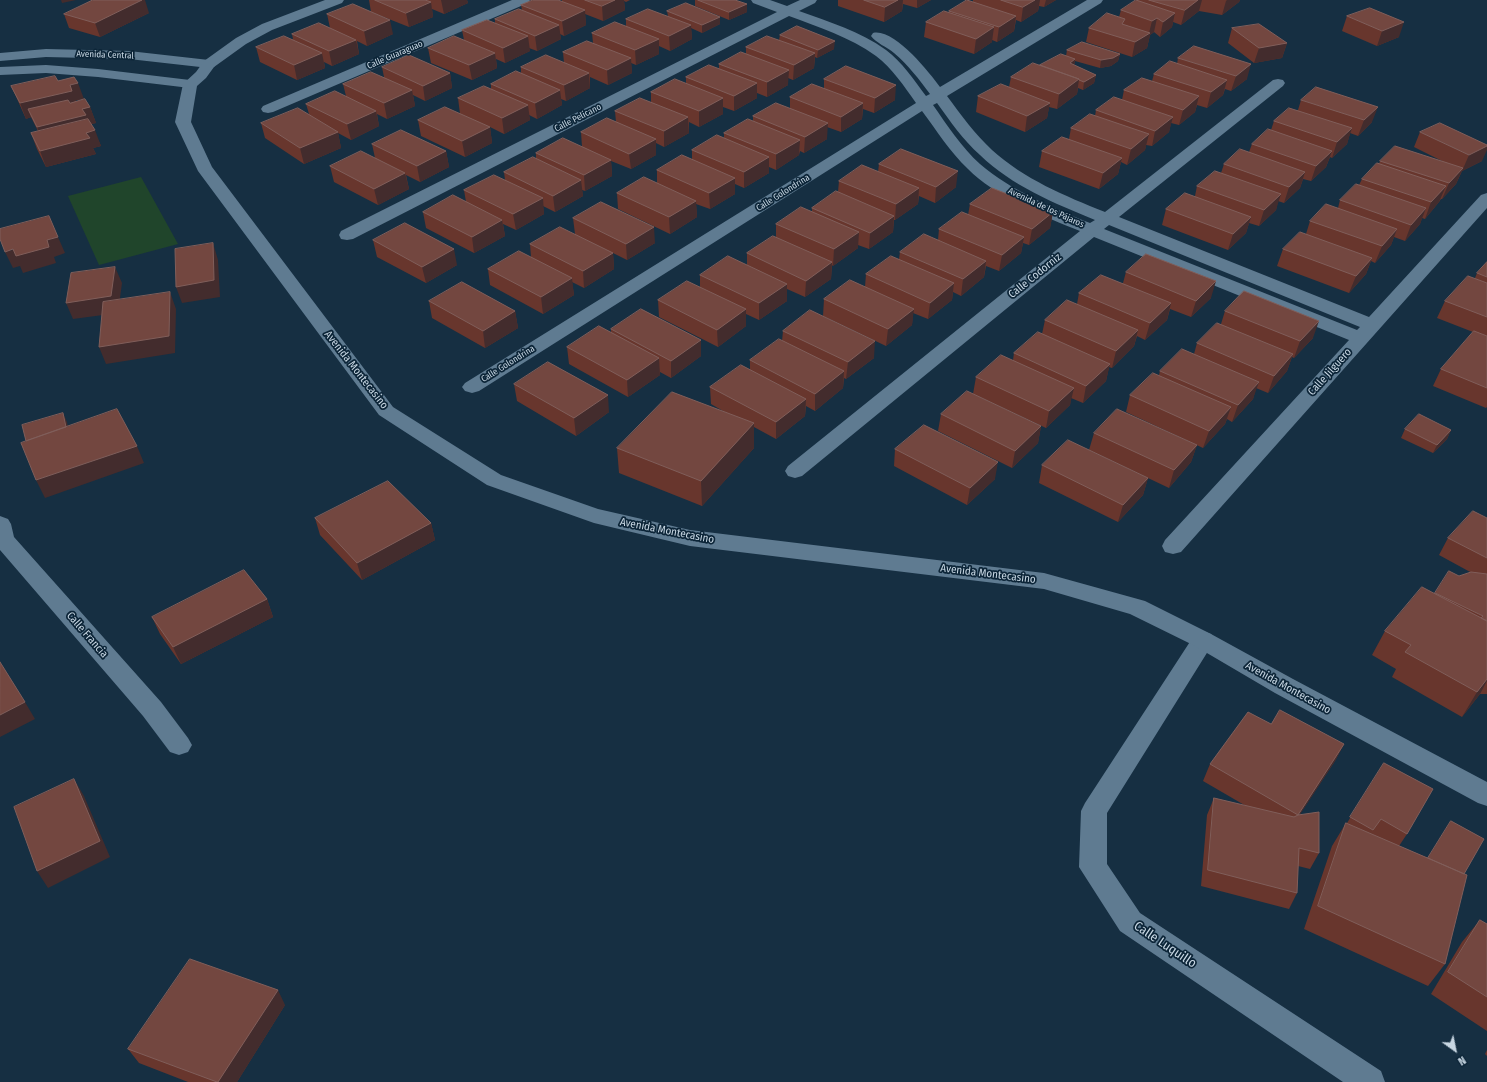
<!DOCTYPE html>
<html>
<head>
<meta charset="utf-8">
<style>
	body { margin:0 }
	#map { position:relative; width:1487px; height:1082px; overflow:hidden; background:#162f42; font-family:"Fira Sans Condensed",sans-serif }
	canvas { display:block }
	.north { position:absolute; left:1435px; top:1030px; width:40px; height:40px; -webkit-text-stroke:3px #0c2538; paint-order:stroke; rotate:147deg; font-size:11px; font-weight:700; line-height:16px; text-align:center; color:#c8d7e3 }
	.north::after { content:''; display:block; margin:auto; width:14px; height:18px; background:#c8d7e3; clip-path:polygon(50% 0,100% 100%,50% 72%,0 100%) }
</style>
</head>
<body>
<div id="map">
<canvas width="1487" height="1082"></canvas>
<div class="north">N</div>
</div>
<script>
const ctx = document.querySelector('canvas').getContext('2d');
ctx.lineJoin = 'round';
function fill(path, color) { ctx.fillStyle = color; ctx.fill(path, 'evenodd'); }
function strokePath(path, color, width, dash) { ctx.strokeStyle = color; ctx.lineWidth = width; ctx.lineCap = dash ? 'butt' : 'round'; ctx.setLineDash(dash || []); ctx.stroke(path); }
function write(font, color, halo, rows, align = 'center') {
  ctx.font = font + ' "Fira Sans Condensed",sans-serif'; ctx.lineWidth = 3.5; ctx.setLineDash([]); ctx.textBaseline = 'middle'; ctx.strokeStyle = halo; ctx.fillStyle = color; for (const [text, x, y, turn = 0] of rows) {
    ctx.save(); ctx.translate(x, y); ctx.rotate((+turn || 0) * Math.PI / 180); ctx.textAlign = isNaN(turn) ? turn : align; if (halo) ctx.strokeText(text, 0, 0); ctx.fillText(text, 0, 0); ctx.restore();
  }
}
fill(new Path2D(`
	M141,177L178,244L99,265L68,196Z`), '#20452b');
fill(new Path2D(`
	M512,0H530L528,3L273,112L268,113L263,112L261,109L263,106Z
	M751,0H770L787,6L800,0H817L815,3L799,11C829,22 860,31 886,50C902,62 914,80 926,96L930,94C919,79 908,65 894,53C887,47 876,43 871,36L873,33C894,28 929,72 940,87L1087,0H1103L1101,3L947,96C961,115 975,134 992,150C1024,179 1065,196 1105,212L1273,80L1278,79L1283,80L1285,83L1283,86L1119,217L1369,317L1481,195L1487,193V208L1181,552L1173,554L1165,552L1162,546L1165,540L1349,340L1094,237L802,476L795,478L788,476L785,471L788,466L1080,231C1045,217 994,196 968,169C950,152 937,131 922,111L479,391L472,393L465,391L462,387L465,383L916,103C904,86 892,68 876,56C850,37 818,27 789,16L353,239L347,240L341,239L339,235L341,231L777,12L753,3ZM937,103C950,121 963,140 980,155C1012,186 1054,203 1095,220L1090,223C1052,208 1012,191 980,164C962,148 947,125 933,105ZM1109,225L1360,327L1357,330L1104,229Z
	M46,49L129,51L209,60L214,61L216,64L214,67L209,68L129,59L46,57L0,61V53Z
	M46,65L98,69L190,80L195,81L197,84L195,87L190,88L98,77L46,73L0,75V67Z
	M0,516L8,519L11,524L14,537L161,702L188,738L192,745L188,752L179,755L170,752L143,716L0,550Z
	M1203,631L1211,634L1215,640L1107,813V864L1140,913L1381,1071L1385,1082H1343L1120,931L1079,867L1081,811L1085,803L1195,634Z`), '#5f7b91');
fill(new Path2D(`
	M325,0H344L342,3L272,30L246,44L214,67L206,78L197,86L191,122L212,167L393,407L501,475L598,509L690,530L1044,573L1145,601L1211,634L1293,679L1487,782V806L1478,803L1275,693L1195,646L1130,614L1044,589L690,546L594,523L487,485L379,415L198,171L175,122L183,84L196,72L204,61L236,38L262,24Z`), '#5f7b91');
fill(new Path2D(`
	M369,0H467L468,3L444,14L432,9L433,17L409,27L371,12Z
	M562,0H630L626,2L624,1L625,10L603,21L585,14L586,25L564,36L560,34L561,39L537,51L529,48L530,51L505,63L496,59L497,68L472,80L431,63L428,48L464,40L462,30L495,23V19L522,10L521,5L562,1Z
	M695,0H735L747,12L729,20L695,6Z
	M838,0H931L917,8L903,4L902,11L884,22L838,6Z
	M973,0H1056L1044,7L1039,6L1038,11L1021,22L1016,20L1014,31L997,42L992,40V42L974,54L924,37L926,22L949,13V11L973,2Z
	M1138,0H1240L1239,2L1222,15L1199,11L1181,25L1173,22L1172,27L1160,37L1154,32L1150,35L1147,48L1132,57L1086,42L1089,28L1119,17L1121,10L1138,1Z
	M667,11L720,24L702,33L691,28L692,39L670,51L659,46V54L636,65L631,63L632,73L608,85L590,77V88L566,101L561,99L562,105L537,119L529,115L530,120L504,134L490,127L492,143L465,157L421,136L418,120L460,114L458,98L491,89V84L521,74V67L564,63L563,52L593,43L592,33L626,26V19L668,16Z
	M149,13L100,37L69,28L64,14Z
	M327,14L393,34L367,46L357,41L359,54L332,66L324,62L325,68L297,80L260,62L256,47L293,39L292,34L330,28Z
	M1347,16L1399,37L1377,46L1342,31Z
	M1232,28L1287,43L1282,58L1254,63L1228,43Z
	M780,35L834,49L817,58L815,57L814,68L793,80L788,78V85L767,97L757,93V98L734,111L723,107V114L699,127L689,122V133L664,147L656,143V155L631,169L611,161L612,176L585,191L582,190L583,196L555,212L543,206L544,214L516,230L503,224L505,236L474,253L426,228L423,212L466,202L464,190L505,180L504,172L536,159V153L582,147L581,132L616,122L615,111L651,102V92L686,84V77L719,69V64L746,54V47L779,40Z
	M1067,50L1120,54L1118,61L1111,66L1100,68L1075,61L1074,65L1096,75L1094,83L1083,90L1078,88L1077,94L1057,109L1049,107L1047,118L1025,132L976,112L978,96L1009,87L1011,77L1040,65L1066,56Z
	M1178,58L1247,79L1231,91L1225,89L1223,95L1207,108L1197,105L1195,112L1179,125L1171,123L1169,132L1152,146L1146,145L1145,150L1127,165L1121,162L1118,174L1099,189L1039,167L1042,151L1069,139L1071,128L1095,116L1096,110L1122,100L1124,90L1152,81L1154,74L1177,64Z
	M382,67L450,73L452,88L425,101L413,95L415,106L387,119L377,114L379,126L351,140L338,133L341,148L304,164L265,138L261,123L309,114L306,104L346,96L343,84L384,77Z
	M824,79L895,100L874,113L863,109L862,119L841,132L827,127V139L804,153L800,151L799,155L776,170L769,167V173L744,188L735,184V194L710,209L696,204L697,217L670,234L618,209L617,193L657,184V170L692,159V150L724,138V133L753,121V116L790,108V97L824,88Z
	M58,81L84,99L76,100V101L90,107L96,123L91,124L101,146L93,148L96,154L46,167L37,149L31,133L38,131L31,117L26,119L18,101L11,86Z
	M1301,100L1372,122L1358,136L1350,133L1347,144L1332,158L1330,157L1326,167L1311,181L1303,179L1300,188L1284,203L1278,201L1276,210L1259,226L1249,223L1246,233L1228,250L1162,225L1166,209L1195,196L1197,186L1221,173L1224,164L1249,152L1252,144L1271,130L1274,121L1298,110Z
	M1420,132L1482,161L1462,171L1456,184L1442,199H1441L1439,202L1425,219L1422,218L1420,224L1405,241L1394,237L1391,245L1375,263L1371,261L1366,274L1349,293L1277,266L1283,249L1306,234L1310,221L1338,208L1340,200L1359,185L1362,179L1379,164L1380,161H1442L1414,147Z
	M372,144L446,151L449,167L420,182L406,175L409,189L378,205L334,182L330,166L375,158Z
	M879,164L956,187L935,203L919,196L918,204L895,220H894L893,232L869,249L858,245V248L833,266L832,265L831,279L805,297L787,289V301L759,320L746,314V326L718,347L659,317L658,300L700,287V275L747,265V253L776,237V224L812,211V208L838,192L839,181L878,172Z
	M970,204L1053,212L1050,228L1029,245L1023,243L1021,253L999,271L986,266L984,277L961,296L953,292L952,300L928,319L913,313L912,325L886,346L823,316L824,299L865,287L866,274L899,259L900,252L938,240L939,229L968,215Z
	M573,218L655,243L627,260L613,253L614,269L584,288L572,282L574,295L543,314L490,285L488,269L531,257L530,244L575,234Z
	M373,240L457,265L426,283L377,257Z
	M1487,262V407L1486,408L1433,386L1441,369L1473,332L1437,318L1445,301L1475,278L1477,273Z
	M1126,272L1211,298L1191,317L1170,309L1167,320L1145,340L1137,336L1134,346L1112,368L1109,367L1106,381L1083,403L1071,398L1070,405L1046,428L973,394L976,377L1013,360L1014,353L1042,334L1045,320L1077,304L1079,293L1123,283Z
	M429,301L515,311L518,328L485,348L432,318Z
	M1225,311L1313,338L1294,358L1292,357L1287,371L1268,393L1256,388L1253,399L1232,422L1227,419L1225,424L1203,448L1126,412L1130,395L1159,375L1160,371L1194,354L1197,343L1221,324Z
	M611,329L701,356L671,378L660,372V375L628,397L569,364L567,347L611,333Z
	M783,331L874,358L846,379L844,378L843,388L815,411L806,406L805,416L776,439L754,427V448L702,506L619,473L617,448L728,414L711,404L710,387L750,370V360L782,341Z
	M514,384L609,412L576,436L517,401Z
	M941,414L1041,426L1038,443L1012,468L938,431Z
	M1405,429L1451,430L1447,439L1433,453L1401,438Z
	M1094,433L1197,445L1191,462L1169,488L1089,450Z
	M895,449L995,479L967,505L894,466Z
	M1042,465L1148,478L1143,495L1118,522L1039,483Z
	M315,518L431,523L435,540L362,580L320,535Z
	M1487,518V694H1480L1462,717L1392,677L1396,669L1372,655L1385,631L1459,576L1472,573L1439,555L1448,538Z
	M267,599L273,617L181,664L160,634L152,617Z
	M1271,724L1344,744L1335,761L1300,814L1319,853L1310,869L1298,866L1297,893L1289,909L1201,886L1207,815L1214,798L1246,806L1203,781L1210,764Z
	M1384,763L1407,834L1399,846L1428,858L1451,821L1464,874L1445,964L1428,986L1304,929L1332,846L1346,823H1347Z
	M1480,920L1487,924V1031L1431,994L1462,942Z
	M285,1005L237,1082H188L139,1063L128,1049Z
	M1487,1050V1056L1485,1054Z`), '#68362d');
fill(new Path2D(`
	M61,0H76L62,3Z
	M142,0H145L149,13L100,37L95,23Z
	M441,0H467L468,3L444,14Z
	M615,0H624L625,10L603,21L602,6Z
	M898,0H903L902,11L884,22L885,7Z
	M917,0H931L917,8Z
	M1035,0H1040L1038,11L1021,22L1023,7Z
	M1046,0H1056L1044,7Z
	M1198,0H1202L1199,11L1181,25L1185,10Z
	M1227,0H1240L1239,2L1222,15L1226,1Z
	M431,2L433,17L409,27L406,13Z
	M747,4V12L729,20V12Z
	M585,10L586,25L564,36L562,21Z
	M1175,13L1172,27L1160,37L1163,22Z
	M1016,16L1014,31L997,42L999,27Z
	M720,17V24L702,33V25Z
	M1157,18L1154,32L1150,35L1147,48L1132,57L1135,42L1149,33L1152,21Z
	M390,20L393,34L367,46L364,31Z
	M1404,22L1399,37L1377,46L1382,31Z
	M559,25L561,39L537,51L535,36Z
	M691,25L692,39L670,51L669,36Z
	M994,27L992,42L974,54L976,39Z
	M528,36L530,51L505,63L503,48Z
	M659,39V54L636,65L635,50Z
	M356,40L359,54L332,66L329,51Z
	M835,41L834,49L817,58L818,50Z
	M1287,43L1282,58L1254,63L1259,48Z
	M322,53L325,68L297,80L294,65Z
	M495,53L497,68L472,80L469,65Z
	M815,53L814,68L793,80L794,65Z
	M1120,54L1118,61L1111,66L1100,68L1101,60Z
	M631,58L632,73L608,85L607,70Z
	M1075,59L1074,67L1070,63Z
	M1251,64L1247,79L1231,91L1236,76Z
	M789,70L788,85L767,97V82Z
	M450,73L452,88L425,101L423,86Z
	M589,73L590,88L566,101L564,85Z
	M1096,75L1094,83L1083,90L1084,82Z
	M1079,79L1077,94L1057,109L1059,94Z
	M1227,80L1223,95L1207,108L1211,92Z
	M78,83L84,99L76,100L78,106L28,109L31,117L26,119L20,103L70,85Z
	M757,83V98L734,111V96Z
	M896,85L895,100L874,113L875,98Z
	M412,90L415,106L387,119L384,103Z
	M560,90L562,105L537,119L535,103Z
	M1199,96L1195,112L1179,125L1183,110Z
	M723,98V114L699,127V111Z
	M863,103L862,119L841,132V117Z
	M1050,103L1047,118L1025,132L1027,116Z
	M528,105L530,120L504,134L502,118Z
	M90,107L96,123L90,124L43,142L37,127L82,109Z
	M1378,107L1372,122L1358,136L1364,120Z
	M376,111L379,126L351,140L347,124Z
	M688,117L689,133L664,147V131Z
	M1173,117L1169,132L1152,146L1155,131Z
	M828,123L827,139L804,153L805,137Z
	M490,127L492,143L465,157L462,141Z
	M1352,128L1347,144L1332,158L1337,142Z
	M95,130L101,146L93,148L96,154L46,167L40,151L86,133Z
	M338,132L341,148L304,164L300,148Z
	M1149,134L1145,150L1127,165L1131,149Z
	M656,139V155L631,169L629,154Z
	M800,140L799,155L776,170V154Z
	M1487,146V150L1482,161L1462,171L1469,155Z
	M446,151L449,167L420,182L417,166Z
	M1332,151L1326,167L1311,181L1316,166Z
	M769,157V173L744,188V172Z
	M1122,158L1118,174L1099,189L1103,173Z
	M611,160L612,176L585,191L584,175Z
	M1463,168L1456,184L1442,199L1449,183Z
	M958,171L956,187L935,203L936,187Z
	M1305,172L1300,188L1284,203L1289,187Z
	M405,173L409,189L378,205L374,189Z
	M735,178V194L710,209L709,193Z
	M581,180L583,196L555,212L553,196Z
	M1446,186L1439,202L1425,219L1431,202Z
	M919,188L918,204L895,220L896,204Z
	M1281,194L1276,210L1259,226L1264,210Z
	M543,198L544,214L516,230L513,214Z
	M696,201L697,217L670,234L669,217Z
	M1426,208L1420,224L1405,241L1411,225Z
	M1053,212L1050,228L1029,245L1032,229Z
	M894,216L893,232L869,249L870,233Z
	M1251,217L1246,233L1228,250L1233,234Z
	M502,220L505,236L474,253L472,237Z
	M654,227L655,243L627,260L626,244Z
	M1397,229L1391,245L1375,263L1382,246Z
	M859,232L858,248L833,266L834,249Z
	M58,237L65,253L54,257L56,263L23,273L20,266L13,268L5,252Z
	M1024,237L1021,253L999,271L1002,255Z
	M213,243L218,260L220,297L182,303L176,287Z
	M454,249L457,265L426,283L422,267Z
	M613,253L614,269L584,288L583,271Z
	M1372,258L1366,274L1349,293L1356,276Z
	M986,261L984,277L961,296L963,279Z
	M832,262L831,279L805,297L806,281Z
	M115,267L122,283L118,313L73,319L66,303Z
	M572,278L574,295L543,314L541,297Z
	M1216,281L1211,298L1191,317L1196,301Z
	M954,283L952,300L928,319L930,303Z
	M787,284V301L759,320V303Z
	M170,292L176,309L175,353L106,364L99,347Z
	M1171,303L1167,320L1145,340L1150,323Z
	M746,309V326L718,347L717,330Z
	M914,309L912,325L886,346L888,329Z
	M515,311L518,328L485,348L483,331Z
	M1319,321L1313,338L1294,358L1300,341Z
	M1138,330L1134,346L1112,368L1116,351Z
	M701,340V356L671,378V361Z
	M875,341L874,358L846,379L848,362Z
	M1293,354L1287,371L1268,393L1274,376Z
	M659,358L660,375L628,397L627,380Z
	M1110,364L1106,381L1083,403L1086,386Z
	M844,371L843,388L815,411V394Z
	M1259,382L1253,399L1232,422L1238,405Z
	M1074,388L1070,405L1046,428L1049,411Z
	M608,395L609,412L576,436L574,418Z
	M806,399L805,416L776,439V422Z
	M1231,407L1225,424L1203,448L1209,431Z
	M63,413L67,422L72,446L28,448Z
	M754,423V448L702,506L701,481Z
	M1041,426L1038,443L1012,468L1015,451Z
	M1451,430L1447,439L1433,453L1437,445Z
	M1197,445L1191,462L1169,488L1174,470Z
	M137,446L144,463L45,498L36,480Z
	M998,462L995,479L967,505L970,488Z
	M1148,478L1143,495L1118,522L1123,505Z
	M431,523L435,540L362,580L357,563Z
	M267,599L273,617L181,664L173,647Z
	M1487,679V681L1480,694L1462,717L1477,692Z
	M25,702L35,719L0,737V715Z
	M1344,744L1335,761L1289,831L1298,815Z
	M74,779L84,796L110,857L48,888L37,871Z
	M278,990L285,1005L237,1082H218Z`), '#432c2d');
const building = new Path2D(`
	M93,0H142L95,23L64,14Z
	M375,0H425L431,2L406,13Z
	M533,0H558L585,10L562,21L521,5Z
	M585,0H615L602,6Z
	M698,0H735L747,4L729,12Z
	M864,0H898L885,7Z
	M967,0L1016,16L999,27L949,11Z
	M1001,0H1035L1023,7Z
	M1136,0L1175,13L1163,22L1157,18L1152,21L1121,10Z
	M1149,0H1198L1185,10Z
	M686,3L720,17L702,25L667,11Z
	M353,4L390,20L364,31L327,14Z
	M1370,8L1404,22L1382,31L1347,16Z
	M519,9L559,25L535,36L495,19Z
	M648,9L691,25L669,36L626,19Z
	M944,11L994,27L976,39L926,22Z
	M1107,13L1125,19L1122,24L1150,33L1135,42L1089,28Z
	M487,20L528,36L503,48L462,30Z
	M615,22L659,39L635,50L592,33Z
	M319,23L356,40L329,51L292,34Z
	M1259,24L1287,43L1259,48L1232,28Z
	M797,26L835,41L818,50L780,35Z
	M284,36L322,53L294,65L256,47Z
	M454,36L495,53L469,65L428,48Z
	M767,36L815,53L794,65L746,47Z
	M587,41L631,58L607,70L563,52Z
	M1082,42L1120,54L1113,58L1101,60L1067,50Z
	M1194,46L1251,64L1236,76L1178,58Z
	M741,52L789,70L767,82L719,64Z
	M1061,54L1075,59L1070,63L1096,75L1084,82L1079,80V79L1040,65Z
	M409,55L450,73L423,86L382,67Z
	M546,55L589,73L564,85L521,67Z
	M1170,61L1227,80L1211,92L1154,74Z
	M1033,63L1079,79L1059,94L1011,77Z
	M709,65L757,83L734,96L686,77Z
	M846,66L896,85L875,98L824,79Z
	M516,71L560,90L535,103L491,84Z
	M371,72L412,90L384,103L343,84Z
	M55,76L58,81L74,77L78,83L70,85L72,91L20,103L11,86Z
	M1142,78L1199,96L1183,110L1124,90Z
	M675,79L723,98L699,111L651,92Z
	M812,84L863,103L841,117L790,97Z
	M1001,84L1050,103L1027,116L978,96Z
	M484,86L528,105L502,118L458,98Z
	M1316,87L1378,107L1364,120L1301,100Z
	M335,91L376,111L347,124L306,104Z
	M1114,97L1173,117L1155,131L1096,110Z
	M640,98L688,117L664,131L615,111Z
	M85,99L90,107L82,109L86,115L37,127L28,109L68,100L70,103Z
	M776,103L828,123L805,137L753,116Z
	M445,107L490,127L462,141L418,120Z
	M298,108L338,132L300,148L261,123Z
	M1289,108L1352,128L1337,142L1274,121Z
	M1090,114L1149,134L1131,149L1071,128Z
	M607,118L656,139L629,154L581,132Z
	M88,119L95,130L86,133L90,138L40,151L31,133Z
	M748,119L800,140L776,154L724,133Z
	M1440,123L1487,145V146L1469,155L1420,132Z
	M1268,129L1332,151L1316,166L1252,144Z
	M401,130L446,151L417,166L372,144Z
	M717,135L769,157L744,172L692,150Z
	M1062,137L1122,158L1103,173L1042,151Z
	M563,138L611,160L584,175L536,153Z
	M1395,146L1463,168L1449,183L1380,161Z
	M901,149L958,171L936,187L879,164Z
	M1240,149L1305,172L1289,187L1224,164Z
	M361,151L405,173L374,189L330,166Z
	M682,155L735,178L709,193L657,170Z
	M533,157L581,180L553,196L504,172Z
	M1377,163L1446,186L1431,202L1362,179Z
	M862,165L919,188L896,204L839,181Z
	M1215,171L1281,194L1264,210L1197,186Z
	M494,175L543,198L513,214L464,190Z
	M644,177L696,201L669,217L617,193Z
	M1356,184L1426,208L1411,225L1340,200Z
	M992,188L1053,212L1032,229L970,204Z
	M836,191L894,216L870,233L812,208Z
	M1185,193L1251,217L1233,234L1166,209Z
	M453,195L502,220L472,237L423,212Z
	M601,202L654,227L626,244L573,218Z
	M1326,204L1397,229L1382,246L1310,221Z
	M801,207L859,232L834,249L776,224Z
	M962,212L1024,237L1002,255L939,229Z
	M49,216L58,237L47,240L49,247L16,256L13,249L5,252L0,239V229Z
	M405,223L454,249L422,267L373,240Z
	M560,227L613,253L583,271L530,244Z
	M1300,232L1372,258L1356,276L1283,249Z
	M924,234L986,261L963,279L900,252Z
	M773,236L832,262L806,281L747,253Z
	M213,243L214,280L176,287L175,249Z
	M519,251L572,278L541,297L488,269Z
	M1146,254L1216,281L1196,301L1126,272Z
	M728,256L787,284L759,303L700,275Z
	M891,256L954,283L930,303L866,274Z
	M1487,262V277L1477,273Z
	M115,267L111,296L66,303L71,273Z
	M1101,275L1171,303L1150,323L1079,293Z
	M1468,276L1487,283V317L1445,301Z
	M850,280L914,309L888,329L824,299Z
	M687,281L746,309L717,330L658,300Z
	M462,282L515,311L483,331L429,301Z
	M1244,291L1319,321L1300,341L1225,311Z
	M170,292L169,336L99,347L103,302Z
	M1067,300L1138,330L1116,351L1045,320Z
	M641,309L701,340L671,361L611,329Z
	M810,310L875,341L848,362L783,331Z
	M1217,323L1293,354L1274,376L1197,343Z
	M599,326L659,358L627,380L567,347Z
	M1474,331L1487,336V388L1441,369Z
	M1038,332L1110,364L1086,386L1014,353Z
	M779,339L844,371L815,394L750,360Z
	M1182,349L1259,382L1238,405L1160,371Z
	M1001,355L1074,388L1049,411L976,377Z
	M548,362L608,395L574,418L514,384Z
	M741,365L806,399L776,422L710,387Z
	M1153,373L1231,407L1209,431L1130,395Z
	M967,391L1041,426L1015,451L941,414Z
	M672,392L754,423L701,481L617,448Z
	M117,409L137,446L36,480L21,443Z
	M1117,409L1197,445L1174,470L1094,433Z
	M63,413L66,427L26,441L22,425Z
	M1419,414L1451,430L1437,445L1405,429Z
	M924,425L998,462L970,488L895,449Z
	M1068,440L1148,478L1123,505L1042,465Z
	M388,481L431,523L357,563L315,518Z
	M1473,511L1487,518V558L1448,538Z
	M244,570L267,599L173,647L152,617Z
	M1449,571L1459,576L1471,572L1487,574V621L1481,618L1483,616L1435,593Z
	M1422,587L1487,621V679L1477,692L1405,652L1411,645L1385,631Z
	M0,662L25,702L0,715Z
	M1280,710L1344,744L1298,815L1210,764L1248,712L1271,724Z
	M1384,763L1433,789L1407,834L1381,819L1373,830L1350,817Z
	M74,779L100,841L37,871L14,807Z
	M1214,798L1294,817L1298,815L1319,812V853L1299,848L1297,893L1208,870Z
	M1451,821L1484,839L1464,874L1428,858Z
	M1346,823L1467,875L1445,964L1318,906Z
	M1480,920L1487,924V997L1448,972Z
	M190,959L278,990L218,1082H217L128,1049Z`);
fill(building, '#734740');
strokePath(building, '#805e5a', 1);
write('9px', '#c8d7e3', '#0c2538', [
	["Avenida Central",105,55,2],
	["Calle Guaraguao",395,55,-23],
	["Calle Pelícano",578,118,-27],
	["Calle Golondrina",783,193,-32],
	["Avenida de los Pájaros",1046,208,25],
	["Calle Golondrina",508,364,-32]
]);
write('11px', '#c8d7e3', '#0c2538', [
	["Calle Codorniz",1035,276,-39],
	["Avenida Montecasino",356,370,52],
	["Calle Jilguero",1330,372,-48],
	["Avenida Montecasino",667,531,11],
	["Avenida Montecasino",988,574,7],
	["Calle Francia",87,635,49],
	["Avenida Montecasino",1288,688,29]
]);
write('13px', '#c8d7e3', '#0c2538', [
	["Calle Luquillo",1165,945,34]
]);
</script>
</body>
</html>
